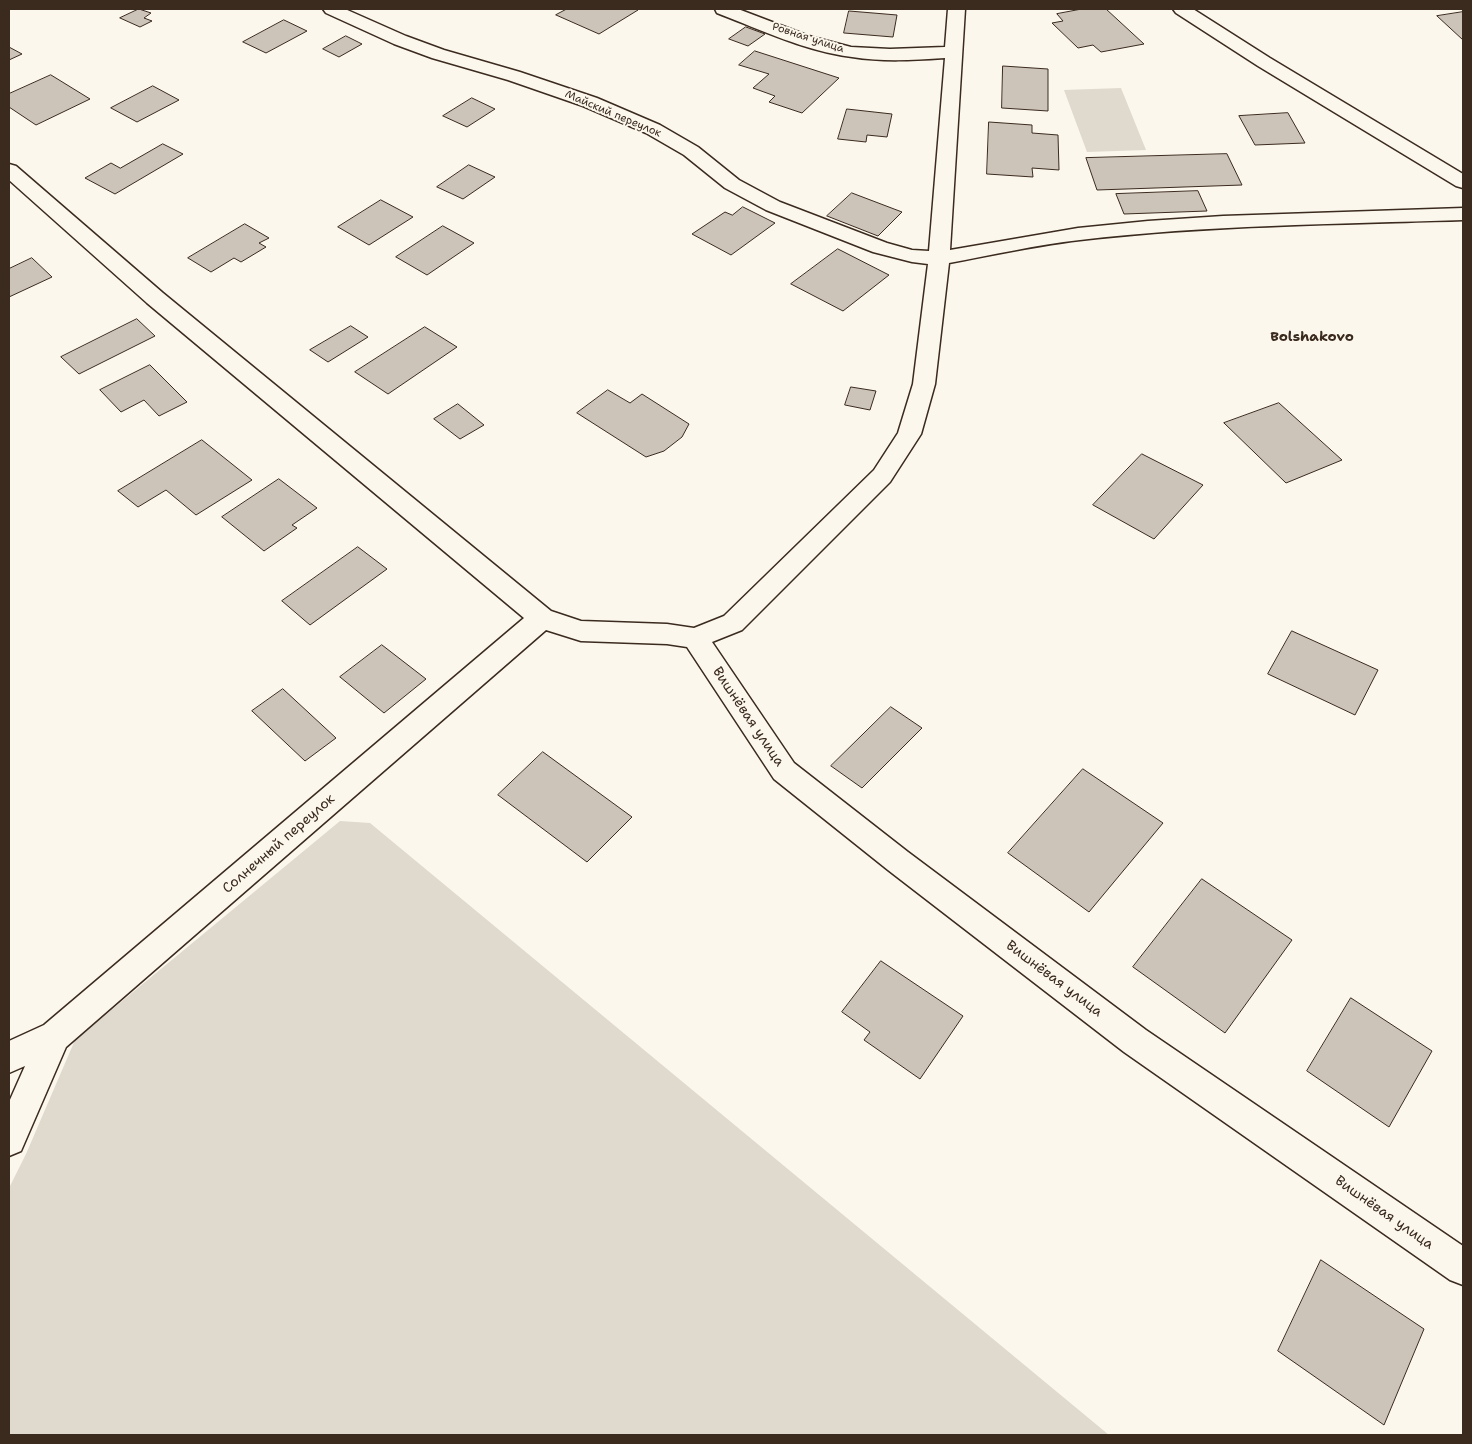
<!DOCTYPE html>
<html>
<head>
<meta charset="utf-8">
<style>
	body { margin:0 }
	#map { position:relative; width:1472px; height:1444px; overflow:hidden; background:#fbf7ec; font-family:"Shantell Sans",sans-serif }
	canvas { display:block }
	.frame { position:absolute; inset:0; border:10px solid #3b2a1e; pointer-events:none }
</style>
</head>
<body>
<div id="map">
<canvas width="1472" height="1444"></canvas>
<div class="frame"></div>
</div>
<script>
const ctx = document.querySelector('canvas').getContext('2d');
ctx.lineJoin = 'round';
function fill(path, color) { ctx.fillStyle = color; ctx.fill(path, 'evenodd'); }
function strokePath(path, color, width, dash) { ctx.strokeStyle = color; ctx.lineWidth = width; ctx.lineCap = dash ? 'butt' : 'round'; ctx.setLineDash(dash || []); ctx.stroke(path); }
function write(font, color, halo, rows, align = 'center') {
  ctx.font = font + ' "Shantell Sans",sans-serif'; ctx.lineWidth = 4; ctx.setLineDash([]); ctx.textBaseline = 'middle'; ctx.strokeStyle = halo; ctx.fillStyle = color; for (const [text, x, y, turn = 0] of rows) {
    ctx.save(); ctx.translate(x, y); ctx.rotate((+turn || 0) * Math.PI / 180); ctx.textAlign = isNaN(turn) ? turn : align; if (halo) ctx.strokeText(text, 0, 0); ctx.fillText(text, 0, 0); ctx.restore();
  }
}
fill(new Path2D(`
	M1121,88L1146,150L1087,152L1064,90Z
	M340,821L370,823L1109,1435H9V1188L26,1154L75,1040Z`), '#dfd9ce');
const building = new Path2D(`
	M139,9L151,13L144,18L152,21L140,27L120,18Z
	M567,9H635L638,10L599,34L556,15Z
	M1082,9H1106L1144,44L1101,52L1093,45L1078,48L1052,23L1063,21L1057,14Z
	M849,11L897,15L893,37L844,33Z
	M1463,12V40L1437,16Z
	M284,20L307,31L266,53L243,42Z
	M746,27L765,34L748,46L729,39Z
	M346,36L362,44L339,57L323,49Z
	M9,47L22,54L9,60Z
	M755,51L839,78L802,113L769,102L775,96L753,88L769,74L739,65Z
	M1003,66L1048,69V111L1002,108Z
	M51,75L90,99L36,125L9,107V94Z
	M153,86L179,100L137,122L111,108Z
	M472,98L495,109L467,127L443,116Z
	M847,109L892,114L887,137L867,135L866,142L838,139Z
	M1288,113L1305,143L1255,145L1239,116Z
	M989,122L1032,125V133L1058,135L1059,170L1032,168L1033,177L987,174Z
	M163,144L183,154L115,194L85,178L111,163L120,168Z
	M1227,154L1242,185L1097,190L1086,158Z
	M469,165L495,177L463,199L437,187Z
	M1198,191L1207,211L1124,214L1116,194Z
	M852,193L902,212L878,236L827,216Z
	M381,200L413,217L369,245L338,227Z
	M743,207L775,223L731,255L692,234L725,212L732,215Z
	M245,224L269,238L259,243L266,247L241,262L234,258L211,272L188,258Z
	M443,226L474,243L427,275L396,257Z
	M838,249L889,275L843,311L791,284Z
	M32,258L52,277L9,297V269Z
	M137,319L155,336L79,374L61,357Z
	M351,326L368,337L328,362L310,350Z
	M425,327L457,347L388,394L355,372Z
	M150,365L187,402L159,416L144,400L121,412L100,390Z
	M851,387L876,391L870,410L845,405Z
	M608,390L630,403L642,394L689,424L682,437L664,451L646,457L577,413Z
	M1279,403L1342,460L1286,483L1224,423Z
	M458,404L484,425L460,439L434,419Z
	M202,440L252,480L196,515L166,490L138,507L118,491Z
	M1142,454L1203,485L1154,539L1093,505Z
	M279,479L317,508L292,525L297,528L264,551L222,517Z
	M358,547L387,569L310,625L282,601Z
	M1292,631L1378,670L1355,715L1268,674Z
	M382,645L426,679L384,713L340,677Z
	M283,689L336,738L305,761L252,711Z
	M891,707L922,728L862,788L831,766Z
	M543,752L632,817L587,862L498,795Z
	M1083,769L1163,823L1089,912L1008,853Z
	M1202,879L1292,940L1225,1033L1133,967Z
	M881,961L963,1016L920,1079L864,1040L870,1032L842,1012Z
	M1351,998L1432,1051L1389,1127L1307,1071Z
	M1321,1260L1424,1329L1384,1425L1278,1351Z`);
fill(building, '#ccc4b9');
strokePath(building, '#3b2a1e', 1);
const minor = new Path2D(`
	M323,9H345L406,36L444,50L520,72L597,98L660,125L698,147L739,180L780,202L887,243L912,250L929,251L945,58C914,60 883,62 852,57C805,51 761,30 717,13L715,9H738L809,36L851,47L890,49L945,47L948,9H965L950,250L1078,228L1148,221L1223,216L1463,208V220C1335,224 1207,225 1080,240C1036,245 992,255 949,263L935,384L921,434L890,482L742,630L712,642L794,763L908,852L1146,1030L1463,1246V1285L1450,1280L1124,1052L888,870L774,779L687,647L667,644L581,641L546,630L66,1047L21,1151L9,1156V1102L25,1066L9,1073V1041L44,1025L524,618L147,303L9,180V164L16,166L163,293L551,611L581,621L667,624L694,628L724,616L874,470L898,433L913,384L928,264L912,262L873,252L766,210L725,188L684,155L646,133L583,106L508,80L432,58L394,44L326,13Z
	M1173,9H1193L1270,58L1463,174V188L1456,186L1258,66L1176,13Z`);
strokePath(minor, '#3b2a1e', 3);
fill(minor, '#fbf7ec');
write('11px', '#3b2a1e', '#fbf7ec', [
	["Ровная улица",808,38,18],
	["Майский переулок",613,114,23]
]);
write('bold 14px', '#3b2a1e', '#fbf7ec', [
	["Bolshakovo",1312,337]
]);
write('14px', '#3b2a1e', '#fbf7ec', [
	["Вишнёвая улица",748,717,56],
	["Солнечный переулок",279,844,-41],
	["Вишнёвая улица",1054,979,37],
	["Вишнёвая улица",1384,1213,35]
]);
</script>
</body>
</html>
